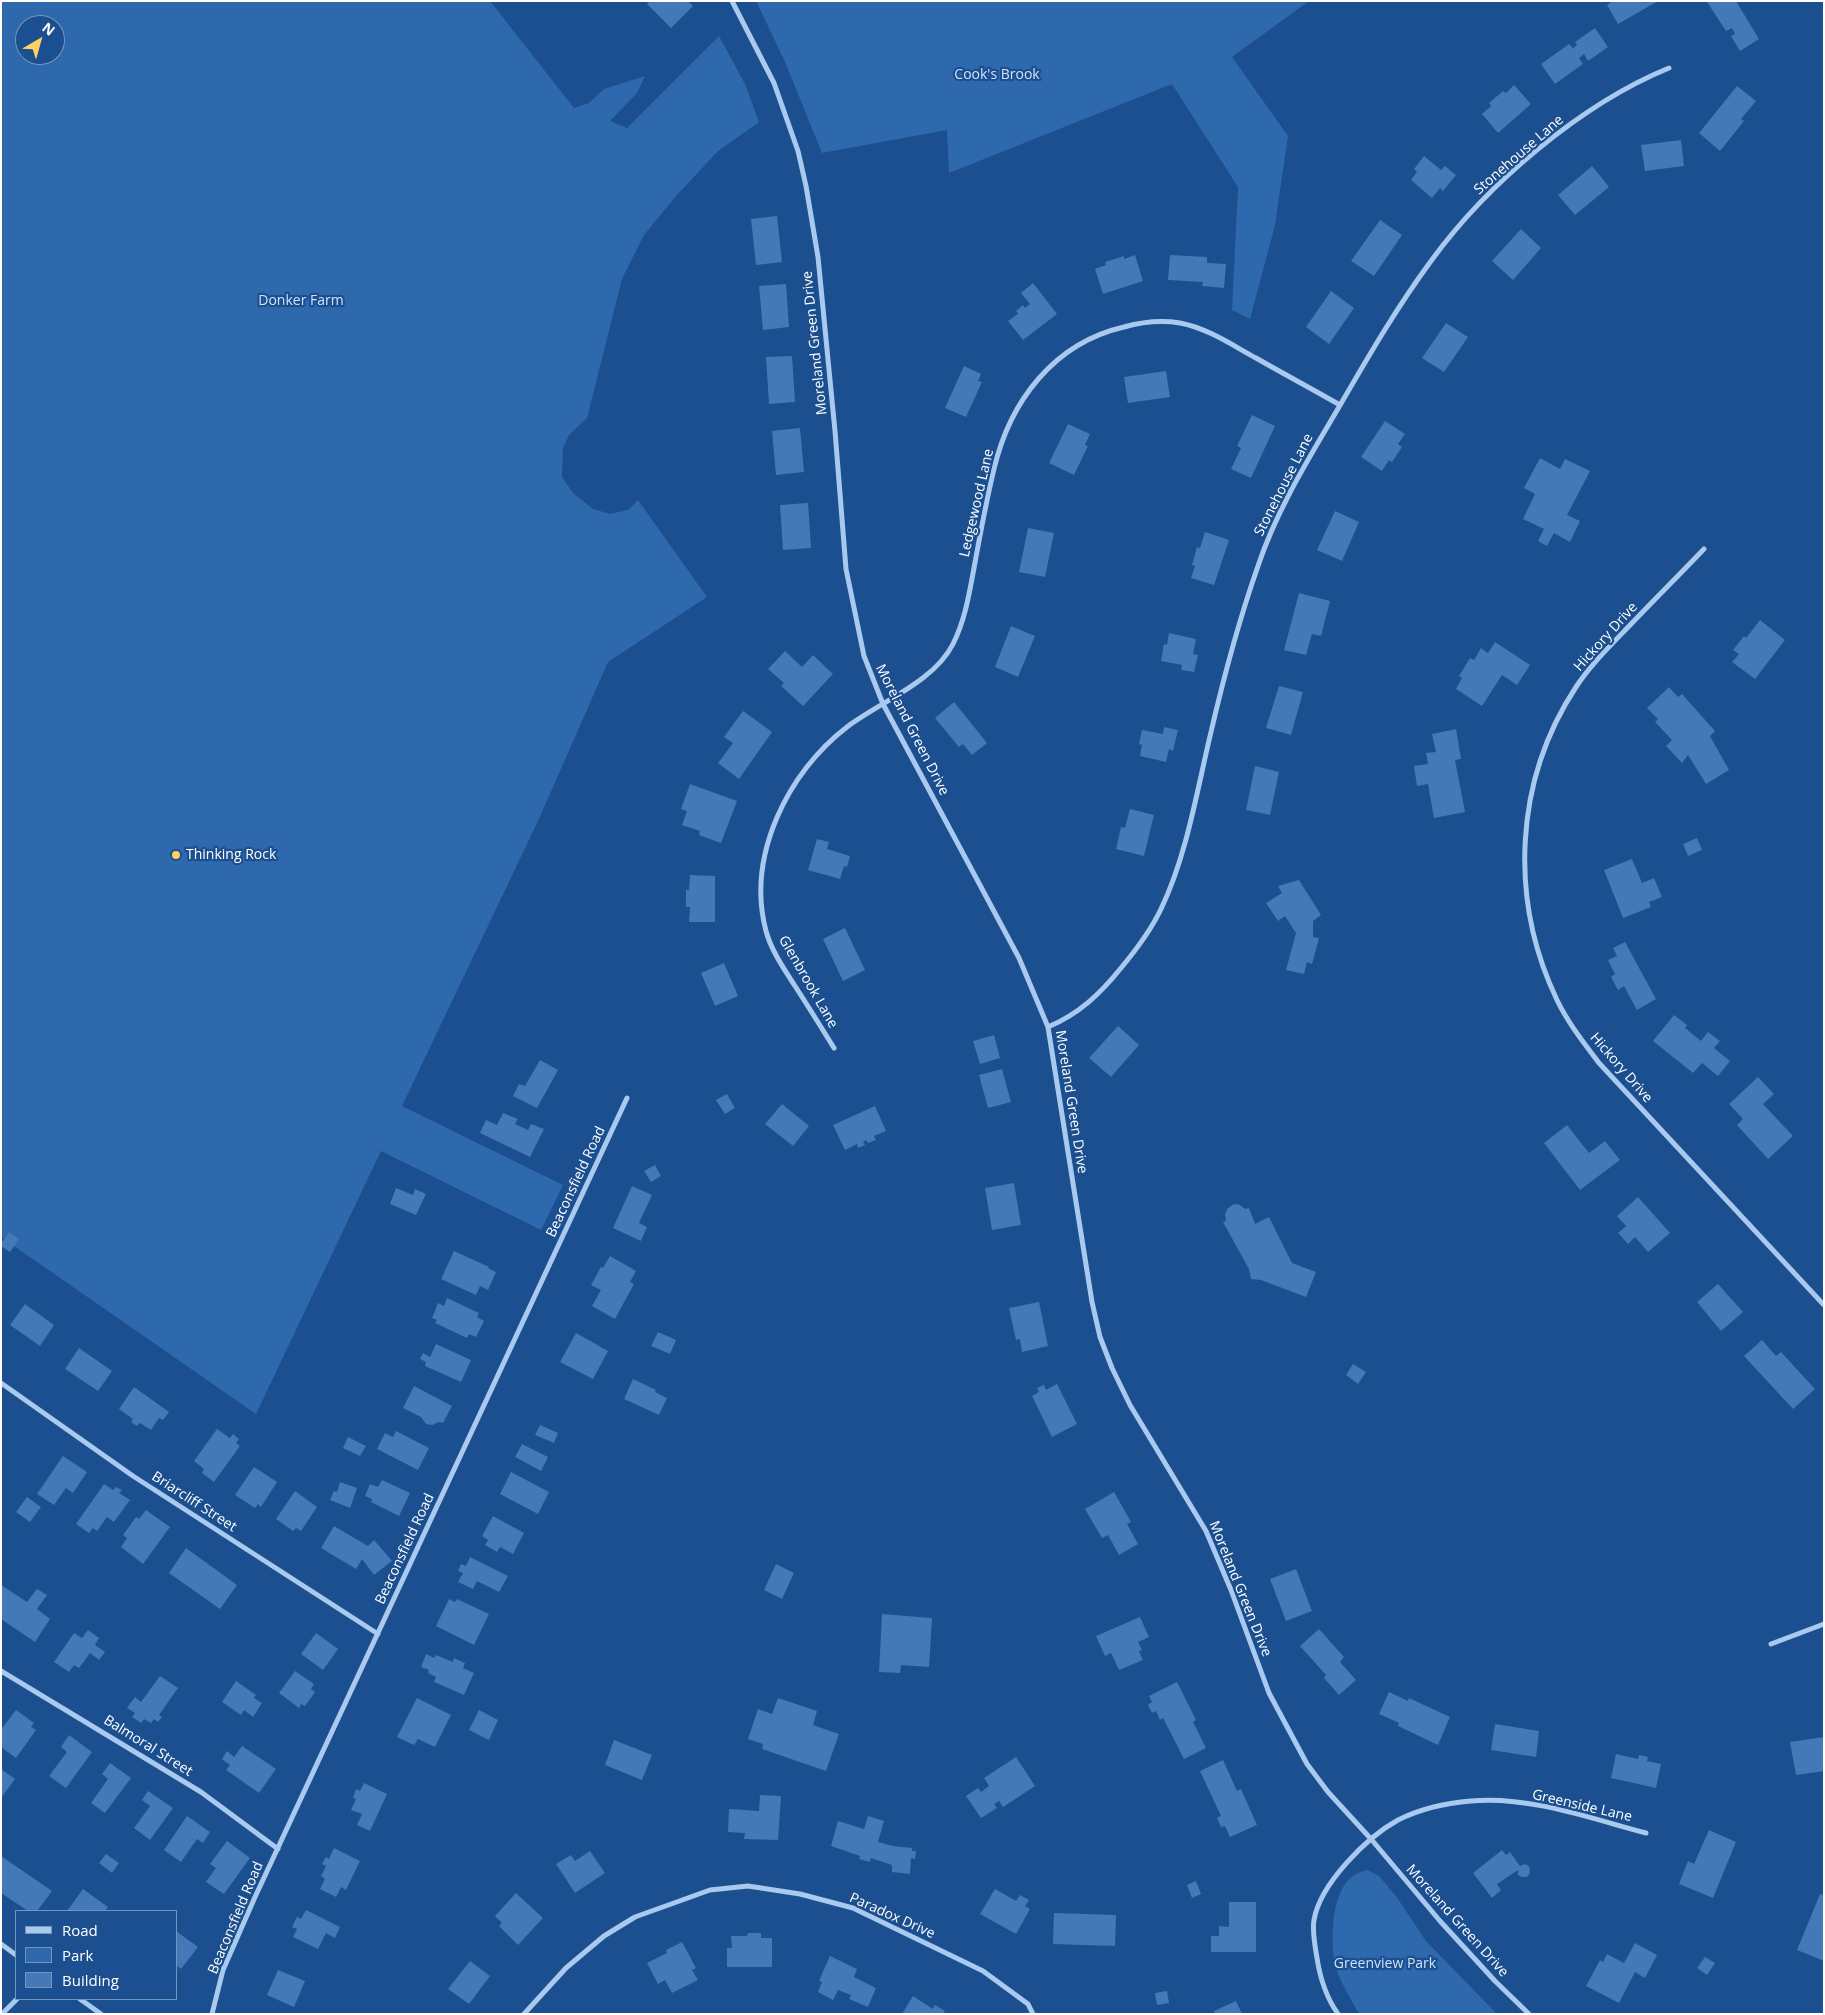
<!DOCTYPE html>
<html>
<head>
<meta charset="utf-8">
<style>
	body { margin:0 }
	#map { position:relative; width:1825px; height:2015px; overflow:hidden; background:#1b4f8f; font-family:"Open Sans",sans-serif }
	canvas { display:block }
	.frame { position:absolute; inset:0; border:2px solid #fff; pointer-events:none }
	.legend { position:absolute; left:15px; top:1910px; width:162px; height:90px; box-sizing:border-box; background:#1b4f8f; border:1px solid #7695bc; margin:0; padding:6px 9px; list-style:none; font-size:15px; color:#fff }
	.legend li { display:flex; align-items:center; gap:10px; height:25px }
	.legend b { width:25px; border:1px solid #7695bc }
	.north { position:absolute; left:15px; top:15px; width:50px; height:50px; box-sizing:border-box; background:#1b4f8f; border:1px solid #7695bc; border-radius:50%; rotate:38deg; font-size:14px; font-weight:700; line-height:20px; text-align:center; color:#fff }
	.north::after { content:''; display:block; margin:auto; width:18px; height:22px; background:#ffd166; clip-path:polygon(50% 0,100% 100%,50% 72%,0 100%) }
</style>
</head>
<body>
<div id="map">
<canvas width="1825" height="2015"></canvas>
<div class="frame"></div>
<ul class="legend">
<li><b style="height:6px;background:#a9c9ee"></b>Road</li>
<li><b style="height:14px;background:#2e69ad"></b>Park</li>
<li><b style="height:14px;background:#4478b7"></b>Building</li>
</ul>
<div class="north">N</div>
</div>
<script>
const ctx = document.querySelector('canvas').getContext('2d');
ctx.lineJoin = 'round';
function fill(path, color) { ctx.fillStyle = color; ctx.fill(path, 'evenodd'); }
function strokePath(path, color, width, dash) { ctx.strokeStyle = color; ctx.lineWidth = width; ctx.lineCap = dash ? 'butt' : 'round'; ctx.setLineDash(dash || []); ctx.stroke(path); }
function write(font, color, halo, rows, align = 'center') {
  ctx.font = font + ' "Open Sans",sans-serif'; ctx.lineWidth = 4.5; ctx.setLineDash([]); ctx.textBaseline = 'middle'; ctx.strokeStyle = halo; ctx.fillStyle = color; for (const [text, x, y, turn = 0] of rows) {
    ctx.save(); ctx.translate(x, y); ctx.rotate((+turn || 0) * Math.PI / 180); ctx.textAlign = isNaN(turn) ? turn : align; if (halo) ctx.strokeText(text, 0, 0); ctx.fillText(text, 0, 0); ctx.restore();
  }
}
fill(new Path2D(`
	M1,1H490L574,108L589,103L604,89L645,76L637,93L610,121L627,128L719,36L745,84L759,122L718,151L677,195L644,235L622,279L587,418L569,435L563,448L562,477L573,493L593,509L610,514L628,510L638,500L707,597L608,662L538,821L402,1106L563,1185L541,1230L381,1151L256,1414L1,1237ZM25,25H55V55H25Z
	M756,1H1309L1232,57L1288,136L1275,225L1250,319L1232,310L1238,187L1172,84L949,173L947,130L822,153L785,62Z
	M1367,1870L1379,1876L1396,1896L1426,1941L1497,2014H1359C1351,1999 1339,1981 1335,1964C1330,1940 1331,1887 1356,1874C1359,1872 1364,1871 1367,1870Z`), '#2e69ad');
fill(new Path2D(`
	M650,1H688L693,6L671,28L647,4Z
	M1613,1H1658L1618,24L1607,5Z
	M1709,1H1736L1759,39L1740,51L1731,36L1735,34L1732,28L1726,31L1707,2Z
	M1595,28L1608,47L1588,61L1584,54L1579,58L1583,64L1555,84L1541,64L1569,44L1573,48L1577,45L1575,42Z
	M1514,85L1531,104L1498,133L1482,114L1491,106L1489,103L1503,91L1506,93Z
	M1737,86L1756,101L1741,119L1744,121L1720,151L1699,133Z
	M1681,140L1684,166L1645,171L1641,145Z
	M1424,156L1441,170L1445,166L1456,175L1443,191L1440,188L1432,198L1411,180L1417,172L1414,169Z
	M1592,166L1609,187L1575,215L1558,195Z
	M777,216L782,262L756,265L751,219Z
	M1380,220L1402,235L1374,276L1351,261Z
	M1521,229L1541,248L1513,280L1492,261Z
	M1135,255L1143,281L1103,294L1095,269L1106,265L1105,262L1124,256V259Z
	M1170,255L1207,257V263L1226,264L1224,288L1202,286L1203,282L1168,280Z
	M1033,283L1057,314L1023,340L1008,321L1018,314L1016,311L1023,305L1025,308L1030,304L1021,293Z
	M786,284L789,327L763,330L759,286Z
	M1331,291L1354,308L1329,344L1306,327Z
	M1446,323L1468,337L1444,372L1422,358Z
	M792,356L795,402L769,404L766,357Z
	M964,366L981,374L978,381L982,382L966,417L945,408Z
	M1166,371L1170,397L1128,403L1124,377Z
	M1252,415L1275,426L1251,478L1231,469L1241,448L1237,446Z
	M1385,421L1405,434L1398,444L1402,447L1392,462L1389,460L1382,471L1361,457Z
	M1068,424L1090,434L1085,445L1088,446L1074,475L1049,463Z
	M800,428L804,472L776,475L772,431Z
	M1540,458L1560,469L1565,459L1590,471L1567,515L1580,521L1570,542L1554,533L1547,546L1538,541L1544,529L1523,519L1535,494L1524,488Z
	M808,503L811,548L783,550L780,505Z
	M1335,511L1359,522L1342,561L1317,550Z
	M1028,528L1054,533L1045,577L1019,572Z
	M1205,532L1229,540L1214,585L1191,578L1195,566L1192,565L1197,547L1200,548Z
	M1299,593L1330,601L1321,636L1312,634L1306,655L1284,650Z
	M1760,620L1785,640L1755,679L1732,662L1739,654L1733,650L1744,636L1746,638Z
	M1011,626L1035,636L1018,677L995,667Z
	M1169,633L1196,639L1193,654L1198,655L1194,672L1181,670L1182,665L1161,661L1164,644L1167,645Z
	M1495,642L1530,665L1517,685L1502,675L1482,706L1456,689L1462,678L1459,676L1470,658L1474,660L1481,648L1488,653Z
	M785,651L802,667L813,655L833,674L803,706L781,686L784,683L768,669Z
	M1279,686L1303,692L1291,735L1266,728Z
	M1669,687L1678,697L1682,694L1715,731L1710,736L1729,770L1706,784L1688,755L1682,763L1666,746L1672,740L1655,722L1658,719L1647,708Z
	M954,702L987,743L972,755L963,744L959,747L935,718Z
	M743,711L772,732L739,779L718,763L733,743L724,737Z
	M1164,727L1178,730L1173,751L1169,749L1166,762L1140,756L1142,745L1139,744L1142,730L1163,734Z
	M1456,729L1461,759L1455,760L1465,812L1434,818L1428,784L1417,786L1414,766L1428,764L1426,753L1436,752L1432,734Z
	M1255,766L1279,772L1270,815L1246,810Z
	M690,784L737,801L721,843L699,835L700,831L682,825L687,811L681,809Z
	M1130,809L1154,815L1144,856L1116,849L1121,827L1125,828Z
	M1697,838L1702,850L1688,856L1683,844Z
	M817,839L829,842L827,849L850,856L847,867L844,866L840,879L808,870Z
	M1632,859L1642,883L1654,878L1662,897L1649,902L1651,907L1623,918L1604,870Z
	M690,875L715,876V922H689L690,907H686V890H689Z
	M1299,880L1321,915L1313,921V937L1319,938L1312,964L1307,962L1304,974L1286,970L1296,933L1285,916L1278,921L1266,903L1282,893L1278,886Z
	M845,928L865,970L843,981L823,939Z
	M1625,942L1656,999L1637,1010L1624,986L1618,990L1611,977L1615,974L1608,960L1617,956L1613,948Z
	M724,963L738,996L715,1006L701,973Z
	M1674,1015L1687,1025L1685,1028L1701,1041L1708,1032L1720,1041L1714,1048L1730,1061L1718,1076L1702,1063L1693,1073L1653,1041Z
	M1118,1026L1139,1045L1111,1077L1089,1058Z
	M994,1035L1000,1058L980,1064L973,1041Z
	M540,1060L558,1070L537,1108L513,1096L519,1084L525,1086Z
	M1002,1069L1011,1102L988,1108L979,1075Z
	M1758,1077L1774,1094L1763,1104L1793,1136L1768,1159L1737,1125L1743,1119L1729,1104Z
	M727,1094L735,1108L725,1114L716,1100Z
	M782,1104L809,1126L793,1146L765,1124Z
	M875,1106L886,1131L874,1136L876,1140L868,1143L866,1140L863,1142L865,1145L858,1148L857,1144L845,1150L833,1125Z
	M503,1113L518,1119L515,1124L528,1130L531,1124L544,1129L530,1157L480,1133L486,1120L497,1125Z
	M1567,1125L1589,1153L1605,1141L1620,1160L1580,1190L1544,1143Z
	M655,1165L661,1176L651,1182L644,1171Z
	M1014,1183L1021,1225L992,1230L985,1188Z
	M632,1186L652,1195L639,1223L647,1227L641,1241L613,1228Z
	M396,1188L413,1195L415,1189L426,1194L416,1215L390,1204Z
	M1638,1197L1670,1233L1648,1252L1635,1237L1628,1244L1618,1233L1626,1226L1617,1216Z
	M1234,1204L1240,1205L1245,1209L1249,1208L1255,1224L1269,1217L1292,1263L1316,1272L1306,1297L1261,1280L1251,1279L1249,1269L1223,1222L1226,1221L1225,1215L1227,1209Z
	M9,1232L19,1239L10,1252L1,1246V1243Z
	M454,1251L489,1267L488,1268L496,1272L488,1290L480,1286L476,1295L441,1279Z
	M610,1256L636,1271L630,1282L634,1284L615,1319L592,1306L601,1290L591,1285L601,1267L603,1268Z
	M1718,1284L1743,1312L1721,1331L1697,1302Z
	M447,1298L479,1313L477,1317L484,1321L476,1337L469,1334L467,1338L435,1323L437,1320L432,1318L438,1303L444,1306Z
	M1039,1302L1048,1346L1022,1352L1020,1339L1016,1340L1009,1308Z
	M25,1304L54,1325L40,1346L10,1325Z
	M658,1332L676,1340L670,1354L651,1346Z
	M576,1333L608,1351L593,1379L560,1362Z
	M1762,1340L1776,1356L1781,1352L1815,1389L1793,1409L1744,1356Z
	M436,1344L471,1360L461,1382L425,1366L426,1362L420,1359L423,1353L430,1357Z
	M79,1348L112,1371L98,1391L65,1369Z
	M1353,1364L1366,1372L1358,1384L1346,1375Z
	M633,1379L656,1390L655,1392L667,1398L659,1415L624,1399Z
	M1057,1384L1077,1424L1052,1437L1032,1396L1039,1392L1037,1388L1044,1385L1046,1390Z
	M414,1386L452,1406L443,1423L439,1422L432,1425L426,1424L421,1417L403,1408Z
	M134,1387L169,1412L163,1420L159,1418L151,1430L140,1423L137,1426L131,1422L133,1419L119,1409Z
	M540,1425L558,1433L554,1443L535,1435Z
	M217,1429L230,1438L233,1434L239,1439L236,1443L240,1446L214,1482L202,1473L204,1469L194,1461Z
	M396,1431L429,1448L418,1470L377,1449L385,1433L393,1437Z
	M348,1437L366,1446L360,1456L343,1448Z
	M522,1444L548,1457L541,1471L515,1457Z
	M63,1456L87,1472L73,1493L66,1488L54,1505L37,1494Z
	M254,1467L277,1482L261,1507L258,1504L255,1508L235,1495Z
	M511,1472L549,1492L538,1514L500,1494Z
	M382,1480L410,1493L399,1516L371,1502L372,1499L365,1496L370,1484L378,1487Z
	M340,1482L357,1488L350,1508L330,1500L334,1491L337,1492Z
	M104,1484L113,1490L116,1487L122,1490L119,1493L130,1500L114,1522L107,1517L97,1531L93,1528L89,1533L76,1524Z
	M295,1491L317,1507L301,1531L296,1528L293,1531L276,1519Z
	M1114,1492L1131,1522L1127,1524L1138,1544L1119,1555L1108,1535L1102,1538L1085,1509Z
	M27,1497L41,1507L30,1522L16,1512Z
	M146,1510L170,1527L143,1564L121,1547L127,1538L123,1535L136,1517L139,1519Z
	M493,1516L524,1533L513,1554L500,1547L497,1552L485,1545L488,1540L482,1536Z
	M334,1526L368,1546L374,1540L392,1561L374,1575L362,1559L356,1569L321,1548Z
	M186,1548L237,1585L220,1609L169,1573Z
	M470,1557L508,1576L499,1592L477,1581L473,1589L458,1582L463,1573L458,1571L461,1564L466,1566Z
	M776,1564L794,1573L782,1599L764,1590Z
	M1296,1569L1312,1611L1286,1621L1270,1579Z
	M1,1585L27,1602L37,1589L47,1595L37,1609L50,1619L35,1642L1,1619Z
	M449,1599L455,1602L457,1599L489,1614L474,1645L436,1626Z
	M882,1614L932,1618L929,1667L901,1665L900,1673L879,1672Z
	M1140,1617L1149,1637L1138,1642L1142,1650L1139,1651L1143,1660L1119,1670L1111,1653L1105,1656L1096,1636Z
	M1319,1629L1344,1657L1340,1662L1356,1680L1339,1695L1324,1678L1326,1675L1300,1646Z
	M88,1630L99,1638L95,1645L105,1652L99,1660L90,1653L79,1668L74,1665L69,1672L54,1662L74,1633L82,1638Z
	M316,1633L338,1649L323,1670L301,1654Z
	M426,1654L434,1658L436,1655L453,1662L454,1658L465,1663L463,1668L474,1673L464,1695L434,1682L436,1677L428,1673L429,1670L421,1667Z
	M295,1671L314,1684L311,1689L315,1692L305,1706L301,1704L299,1708L279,1693Z
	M160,1676L178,1688L159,1715L162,1717L158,1722L154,1719L151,1723L144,1719L141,1723L132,1717L135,1713L127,1708L135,1697L141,1702Z
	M236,1681L256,1695L254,1698L262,1703L253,1717L244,1710L241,1715L222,1702Z
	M1177,1682L1196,1720L1193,1722L1206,1748L1184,1759L1163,1718L1160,1720L1156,1711L1152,1713L1148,1705L1152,1702L1149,1696Z
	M1389,1692L1408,1701L1409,1698L1450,1717L1438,1745L1398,1726L1399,1723L1379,1714Z
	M417,1698L451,1715L435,1747L418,1739L414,1745L397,1737Z
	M778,1698L817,1711L813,1725L839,1734L826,1771L762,1749L763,1744L748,1739L758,1709L772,1714Z
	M16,1710L34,1723L31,1727L36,1730L16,1758L1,1747V1726L3,1727Z
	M479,1710L498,1720L489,1740L469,1730Z
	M1495,1724L1539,1731L1536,1757L1491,1750Z
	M69,1735L92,1752L66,1788L49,1776L67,1752L61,1747Z
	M1824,1737V1771L1796,1775L1790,1742Z
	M614,1740L652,1755L642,1780L605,1765Z
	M242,1746L276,1769L259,1793L226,1770L230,1765L222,1759L227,1751L234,1757Z
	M1616,1754L1638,1759L1639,1755L1648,1757L1647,1761L1661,1764L1656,1788L1611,1778Z
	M1016,1757L1035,1786L1003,1807L999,1801L994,1804L997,1808L981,1818L966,1796L978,1788L981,1792L989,1786L984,1778Z
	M1223,1760L1237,1791L1241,1789L1257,1825L1230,1837L1225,1826L1221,1827L1217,1818L1221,1816L1200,1771Z
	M110,1763L131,1778L105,1813L91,1803L108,1779L102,1774Z
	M1,1769L15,1779L1,1798Z
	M364,1783L387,1794L370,1831L357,1825L362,1814L351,1810L356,1799L353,1798L356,1789L360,1791Z
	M148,1791L173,1808L150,1840L134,1828L150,1806L142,1800Z
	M760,1795L781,1796L778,1840L744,1839L745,1833L728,1832L729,1809L759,1811Z
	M187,1816L210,1832L203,1843L197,1839L181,1862L164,1850Z
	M868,1816L884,1821L878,1842L893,1846L912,1848V1851H916L915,1859L911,1858L910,1874L892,1872V1865L871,1858L870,1862L859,1859L860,1856L831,1846L838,1821L864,1829Z
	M1709,1830L1736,1842L1713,1898L1679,1884L1688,1861L1694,1864Z
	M227,1841L250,1858L224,1894L206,1882L216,1868L210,1864Z
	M334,1848L360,1861L346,1890L341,1887L336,1897L320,1889L325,1879L321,1876L326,1866L322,1864L326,1857L329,1859Z
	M1502,1850L1506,1855L1510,1852L1520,1866L1525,1864L1529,1866L1530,1873L1527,1877H1522L1518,1875V1870L1497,1884L1501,1890L1492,1898L1473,1873Z
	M590,1851L605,1873L575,1893L556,1864L571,1855L575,1861Z
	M106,1854L119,1863L112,1873L99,1863Z
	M1,1856L52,1891L37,1911H28L1,1893Z
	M1196,1881L1201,1894L1192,1898L1187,1885Z
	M83,1889L108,1907L105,1911H67Z
	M995,1889L1016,1901L1020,1895L1029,1900L1025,1906L1030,1909L1016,1934L980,1914Z
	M516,1893L543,1918L518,1945L499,1926L502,1923L495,1916Z
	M1820,1894L1824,1895V1961L1797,1950Z
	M1229,1902H1256V1952H1211V1936H1219V1926L1229,1927Z
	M306,1910L340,1927L335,1938L326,1933L318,1949L293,1937L297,1929L292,1927L297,1917L301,1919Z
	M1054,1913L1116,1915L1115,1946L1053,1944Z
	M176,1931L198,1947L181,1969L176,1965Z
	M748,1933H761V1938H772V1967H727V1948H732L731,1936H747Z
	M682,1942L696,1968L692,1970L698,1980L672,1993L665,1980L658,1984L647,1963L667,1953L666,1950Z
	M1635,1943L1657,1955L1645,1978L1635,1972L1619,2003L1586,1986L1600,1960L1603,1962L1607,1954L1624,1963Z
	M830,1956L857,1969L854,1977L876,1988L868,2007L849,1999L851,1995L838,1990L833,2000L818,1992L822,1982L819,1981Z
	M1705,1957L1715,1963L1707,1975L1697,1968Z
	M470,1961L490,1976L469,2004L448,1989Z
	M278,1970L305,1981L294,2007L267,1995Z
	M1167,1991L1169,2003L1157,2005L1155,1993Z
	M913,1996L933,2009L935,2005L945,2011L943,2014H902Z
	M1236,2001L1242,2014H1215L1214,2011Z`), '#4478b7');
strokePath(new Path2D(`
	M732,1L774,83L798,151L806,186L818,257L835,431L846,569L864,656L883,704L1019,958L1048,1027L1092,1302L1100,1337L1112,1368L1130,1405L1206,1531L1231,1590L1269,1693L1307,1764L1328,1792L1371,1839L1440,1921L1495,1981L1529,2014
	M1704,549C1681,573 1657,597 1633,622C1613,643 1592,663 1576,687C1514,781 1509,900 1557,1000C1568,1023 1584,1043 1599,1063L1824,1305
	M1048,1027C1079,1014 1100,994 1121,968C1136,950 1151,930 1161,909C1187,855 1197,790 1211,732C1224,676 1239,620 1258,566C1277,509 1309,458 1339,407C1368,357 1397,307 1431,261C1487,184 1581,104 1669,68
	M834,1048C821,1027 808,1006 795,986C784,969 771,950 766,931C746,856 788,772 847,727C880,702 934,682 953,644C965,620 969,595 974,568C980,535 986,502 994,469C1010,401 1054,343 1124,327C1142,322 1161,320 1180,323C1207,328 1232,345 1256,358C1284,374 1312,389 1340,405
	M1,1383L133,1476L378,1634
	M1771,1644L1824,1624
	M1,1671L201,1792L278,1849
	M1,1944L16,1955
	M80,1999L101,2014
	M2,2014L17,1999
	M212,2014L223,1970L255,1897L627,1098
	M524,2014L566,1968L604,1936L635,1917L710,1890L748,1886L800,1894L853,1908L983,1971L1028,2004L1033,2014
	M1338,2014C1326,1997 1320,1978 1317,1958C1315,1946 1312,1931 1314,1920C1320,1884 1367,1837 1398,1820C1420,1809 1446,1803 1471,1801C1530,1796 1589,1818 1646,1833`), '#a9c9ee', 5);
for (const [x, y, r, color] of [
	[176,855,5,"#ffd166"]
]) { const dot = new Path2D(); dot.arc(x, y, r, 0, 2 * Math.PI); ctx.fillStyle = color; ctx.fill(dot); strokePath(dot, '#1b4f8f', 2); }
write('14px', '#cfe3fa', '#1b4f8f', [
	["Cook's Brook",997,75],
	["Donker Farm",301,301],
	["Greenview Park",1385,1964]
]);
write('14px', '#fff', '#1b4f8f', [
	["Stonehouse Lane",1519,155,-41],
	["Moreland Green Drive",815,343,-96],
	["Stonehouse Lane",1284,485,-63],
	["Ledgewood Lane",977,503,-77],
	["Hickory Drive",1606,637,-48],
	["Moreland Green Drive",912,730,63],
	["Glenbrook Lane",808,982,60],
	["Hickory Drive",1621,1068,49],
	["Moreland Green Drive",1071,1102,81],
	["Beaconsfield Road",576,1182,-65],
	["Briarcliff Street",194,1502,33],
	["Beaconsfield Road",405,1549,-65],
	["Moreland Green Drive",1240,1589,68],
	["Balmoral Street",148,1746,32],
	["Greenside Lane",1582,1806,13],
	["Paradox Drive",892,1916,24],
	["Beaconsfield Road",236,1918,-67],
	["Moreland Green Drive",1457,1921,48]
]);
write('14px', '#fff', '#1b4f8f', [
	["Thinking Rock",186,855]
], 'left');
</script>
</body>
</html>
